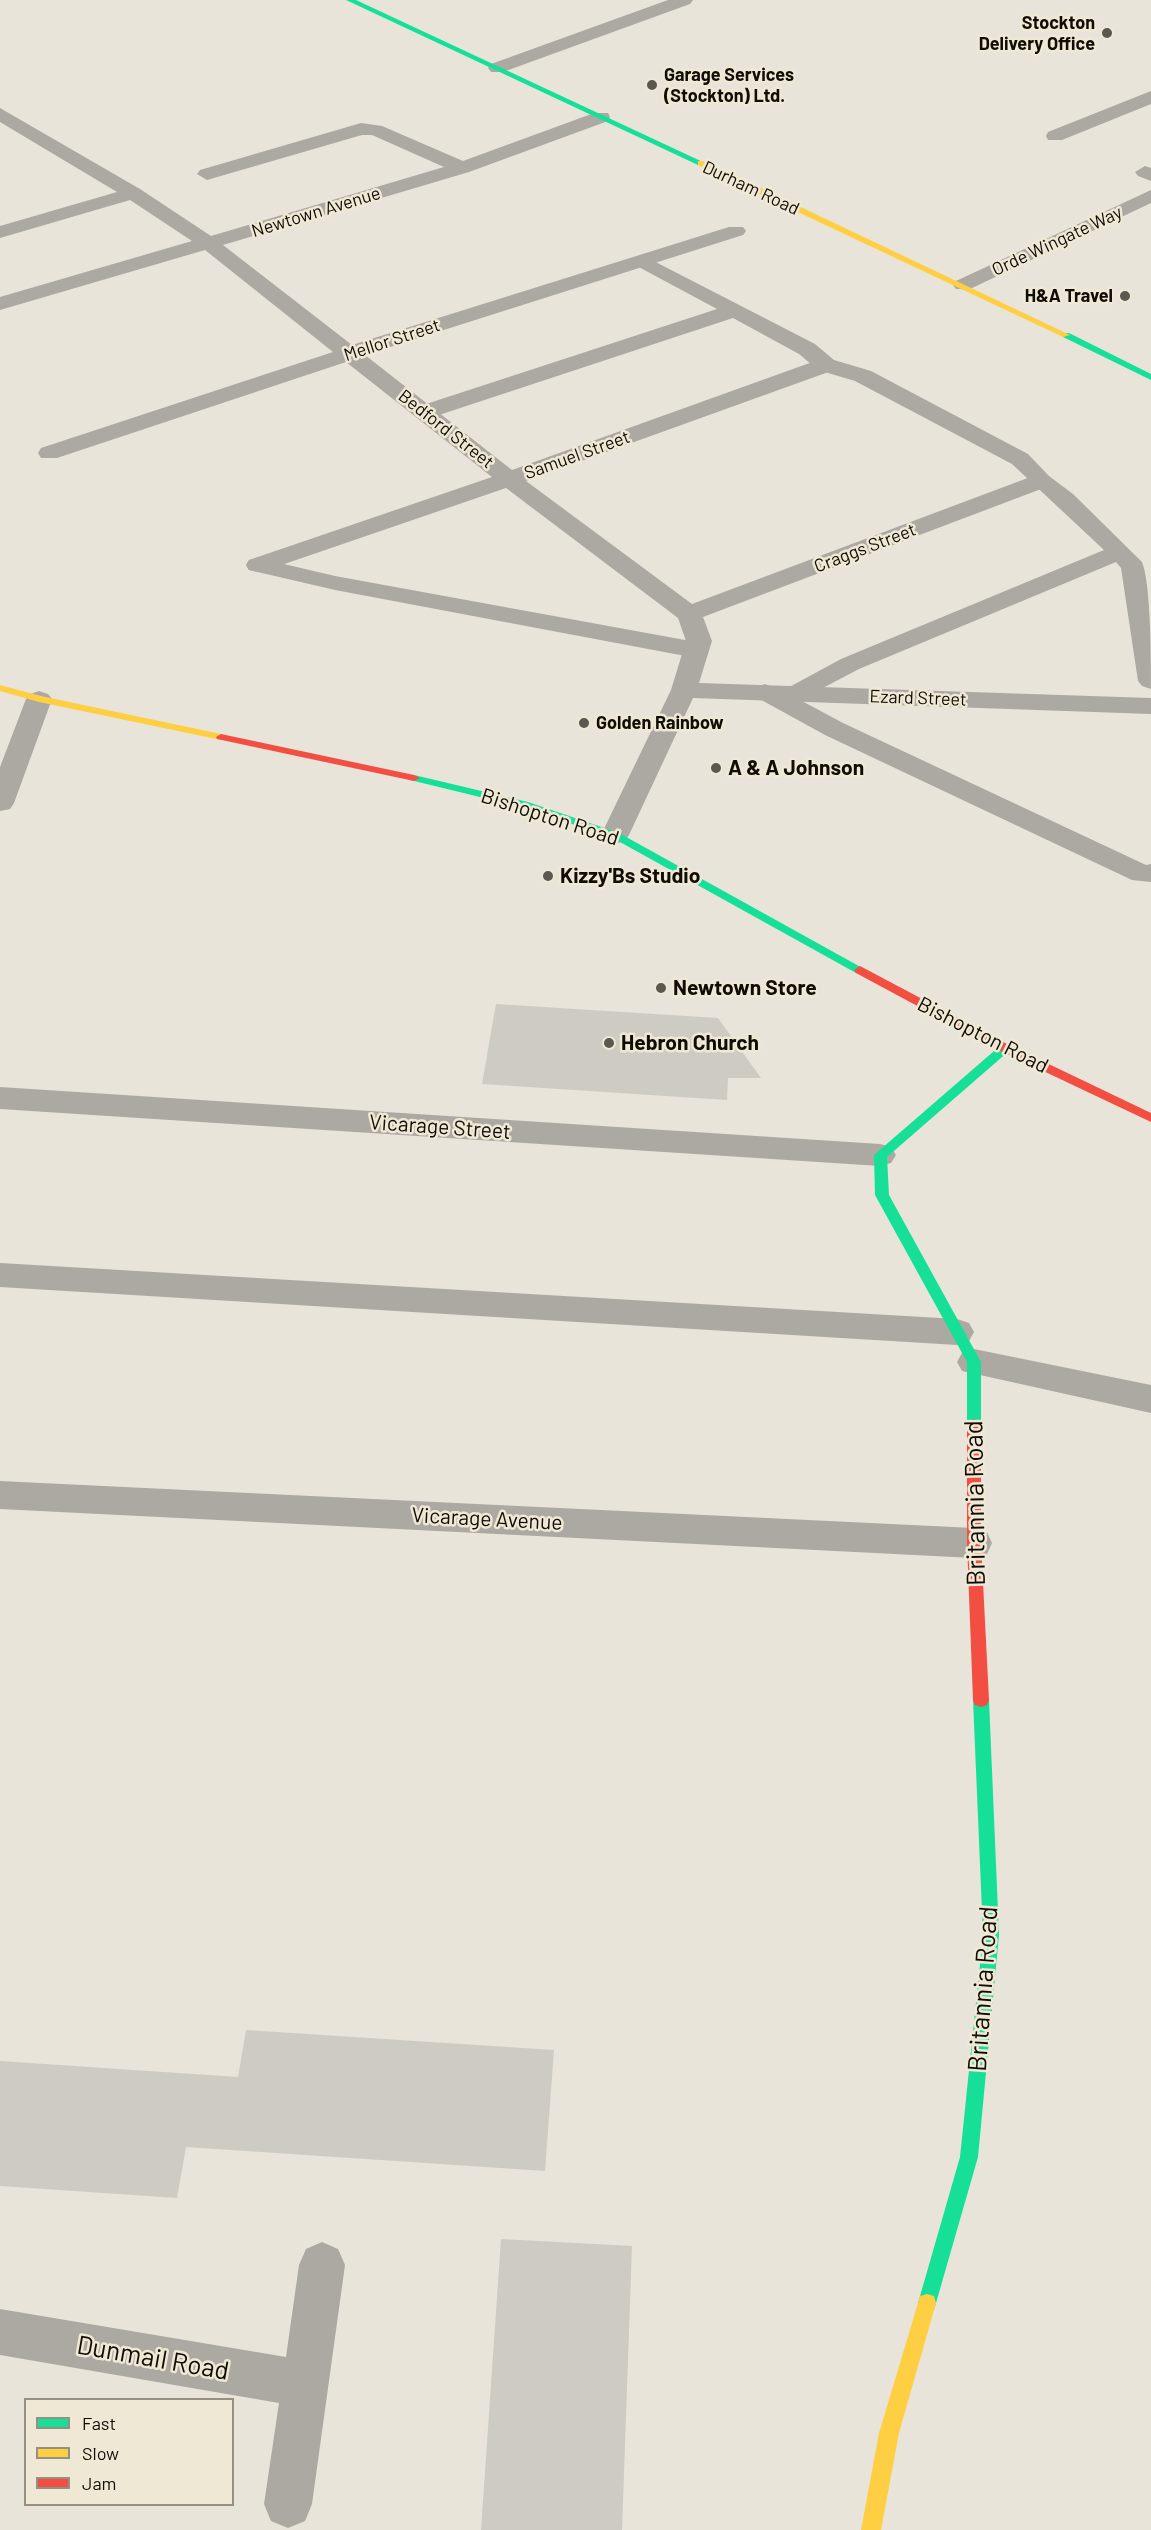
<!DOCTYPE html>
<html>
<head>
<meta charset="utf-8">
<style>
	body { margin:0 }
	#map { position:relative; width:1151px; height:2530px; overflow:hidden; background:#e8e4da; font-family:Barlow,sans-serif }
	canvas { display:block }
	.legend { position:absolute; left:24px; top:2398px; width:210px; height:108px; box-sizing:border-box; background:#eee8d4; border:2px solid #959082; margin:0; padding:8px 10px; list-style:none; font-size:18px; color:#0f0d06 }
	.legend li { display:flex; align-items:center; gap:12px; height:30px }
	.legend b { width:30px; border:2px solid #959082 }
</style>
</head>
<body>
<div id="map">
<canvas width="1151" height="2530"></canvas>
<ul class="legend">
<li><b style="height:8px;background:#16e098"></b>Fast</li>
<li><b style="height:8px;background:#ffcf43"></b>Slow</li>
<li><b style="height:8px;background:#f24e42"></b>Jam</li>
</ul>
</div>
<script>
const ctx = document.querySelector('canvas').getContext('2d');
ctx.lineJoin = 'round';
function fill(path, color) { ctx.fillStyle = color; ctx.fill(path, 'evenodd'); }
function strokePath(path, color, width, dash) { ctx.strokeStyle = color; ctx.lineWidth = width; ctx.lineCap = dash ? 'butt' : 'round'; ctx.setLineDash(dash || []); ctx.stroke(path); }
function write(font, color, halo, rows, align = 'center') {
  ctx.font = font + ' Barlow,sans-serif'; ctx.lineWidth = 5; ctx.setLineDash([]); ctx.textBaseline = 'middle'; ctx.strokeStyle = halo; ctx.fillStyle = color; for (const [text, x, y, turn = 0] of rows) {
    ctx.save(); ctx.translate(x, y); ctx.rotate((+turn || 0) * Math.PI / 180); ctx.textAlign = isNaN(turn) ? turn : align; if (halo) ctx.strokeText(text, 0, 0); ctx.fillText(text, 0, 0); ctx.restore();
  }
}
fill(new Path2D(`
	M496,1004L718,1018L761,1078H728L727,1100L482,1084Z
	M246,2030L554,2050L545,2171L186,2147L177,2198L0,2186V2061L238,2077Z
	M501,2239L632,2246L622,2530H481Z`), '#cecbc3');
fill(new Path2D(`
	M668,0H693L690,4L503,72H491L488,68L491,64Z
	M1151,91V104L1062,140H1048L1046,136L1048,132Z
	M1145,166L1151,168V181L1138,176L1135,172Z
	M642,255L815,344L834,360L871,371L1028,454L1049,476L1073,494L1142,562C1151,584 1151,660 1151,689L1142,686L1138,681L1121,568L1116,562L859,669L800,700L843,723L1146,865L1151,864V882L1132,880L825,735L756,697L752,692L756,687L765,684L782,691L841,659L1104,550L1012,464L855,381L818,370L799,354L733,318L433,417H417L414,412L417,407L717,309L635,265L632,261L635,257Z
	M258,558L335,576L696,642L705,645L709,650L705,655L696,658L335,590L249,570L246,565L249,560Z
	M0,1263L957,1319L969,1323L974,1332L969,1341L957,1345L0,1287Z`), '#aca9a3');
fill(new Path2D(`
	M0,108L140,189L211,236L444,167L372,135H362L207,180L197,174L200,170L361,123L382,126L463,161L594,113H608L610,117L608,121L469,172L223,245L352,345L729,227H743L746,231L743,235L365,355L512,470L818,360H834L837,365L834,370L526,481L692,604L1033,476H1049L1053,481L1049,486L703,617L712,641L699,683L1151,698V714L693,698L629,835L625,841L615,844L605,841L601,835L671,690L686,641L678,618L506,488L267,570L258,572L249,570L246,565L249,560L492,477L346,362L57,458H41L38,453L41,448L333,352L205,250L0,310V297L192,241L130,200L0,238V226L117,192L0,122Z
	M1151,190V203L970,289H956L953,285L956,281Z
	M39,691L48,694L52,699L14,803L10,809L0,811V767L26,699L30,694Z
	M0,1087L880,1144L891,1147L896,1155L891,1163L880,1166L0,1109Z
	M974,1349L1151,1385V1413L962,1371L957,1362L962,1353Z
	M0,1481L974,1528L987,1532L992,1543L987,1554L974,1558L0,1509Z
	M322,2242L338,2249L345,2265L312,2504L305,2521L288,2528L271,2521L264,2504L279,2403L0,2355V2309L286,2357L299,2265L306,2249Z`), '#aca9a3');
fill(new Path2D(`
	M346,0H356L705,163L698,165Z
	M1063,333H1069L1151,374V380L1063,337Z
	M414,775L528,802L619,833L866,970L860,974L856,973L611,837L521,807L410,780L408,778Z
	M1005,1044L1009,1045L1011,1048L1009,1051L887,1157L889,1195L981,1362V1425L979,1429H969L967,1425V1362L875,1195L874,1155L1001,1045Z
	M981,1693L987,1695L989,1700L999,1935L978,2157L936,2303L934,2310L927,2312L920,2310L918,2303L960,2157L983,1935L973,1700L975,1695Z`), '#16e098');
fill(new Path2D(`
	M698,161H704L1070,335L1063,337L698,165Z
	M0,685L41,696L221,734L226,737L221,740L39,702L0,691Z
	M927,2294L934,2296L936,2303L899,2433L881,2530H861L879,2433L918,2303L920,2296Z`), '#ffcf43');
fill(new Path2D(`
	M221,734L414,775L420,778L414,781L217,739L216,737Z
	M860,966L1009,1045L1151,1113V1122L1001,1051L856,973L854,970Z
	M974,1419L979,1421L981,1425V1543L989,1700L987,1705L981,1707L975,1705L973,1700L967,1543V1425L969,1421Z`), '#f24e42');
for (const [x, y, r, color] of [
	[1107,33,6,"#5b5850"],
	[652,85,6,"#5b5850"],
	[1125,296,6,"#5b5850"],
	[584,723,6,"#5b5850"],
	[716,768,6,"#5b5850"],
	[548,876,6,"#5b5850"],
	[661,988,6,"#5b5850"],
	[609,1043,6,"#5b5850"]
]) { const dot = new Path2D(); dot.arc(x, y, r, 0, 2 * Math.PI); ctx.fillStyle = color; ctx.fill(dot); strokePath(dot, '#eee8d4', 2); }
write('bold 18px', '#0f0d06', '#eee8d4', [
	["Stockton",1095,23],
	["Delivery Office",1095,44],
	["Garage Services",664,75,"left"],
	["(Stockton) Ltd.",664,96,"left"],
	["H&A Travel",1113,296],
	["Golden Rainbow",596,723,"left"]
], 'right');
write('18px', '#0f0d06', '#eee8d4', [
	["Durham Road",751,188,25],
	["Newtown Avenue",316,212,-17],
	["Orde Wingate Way",1057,241,-25],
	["Mellor Street",392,340,-18],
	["Bedford Street",446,429,38],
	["Samuel Street",577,455,-20],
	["Craggs Street",865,548,-21],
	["Ezard Street",918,698,2]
]);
write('bold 21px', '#0f0d06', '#eee8d4', [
	["A & A Johnson",728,768],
	["Kizzy'Bs Studio",560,876],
	["Newtown Store",673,988],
	["Hebron Church",621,1043]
], 'left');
write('21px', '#0f0d06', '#eee8d4', [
	["Bishopton Road",550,817,18],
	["Bishopton Road",983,1035,27],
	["Vicarage Street",440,1127,4],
	["Vicarage Avenue",487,1519,3]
]);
write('26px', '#0f0d06', '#eee8d4', [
	["Britannia Road",975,1503,-91],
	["Britannia Road",983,1989,-86],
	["Dunmail Road",153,2358,10]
]);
</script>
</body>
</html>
